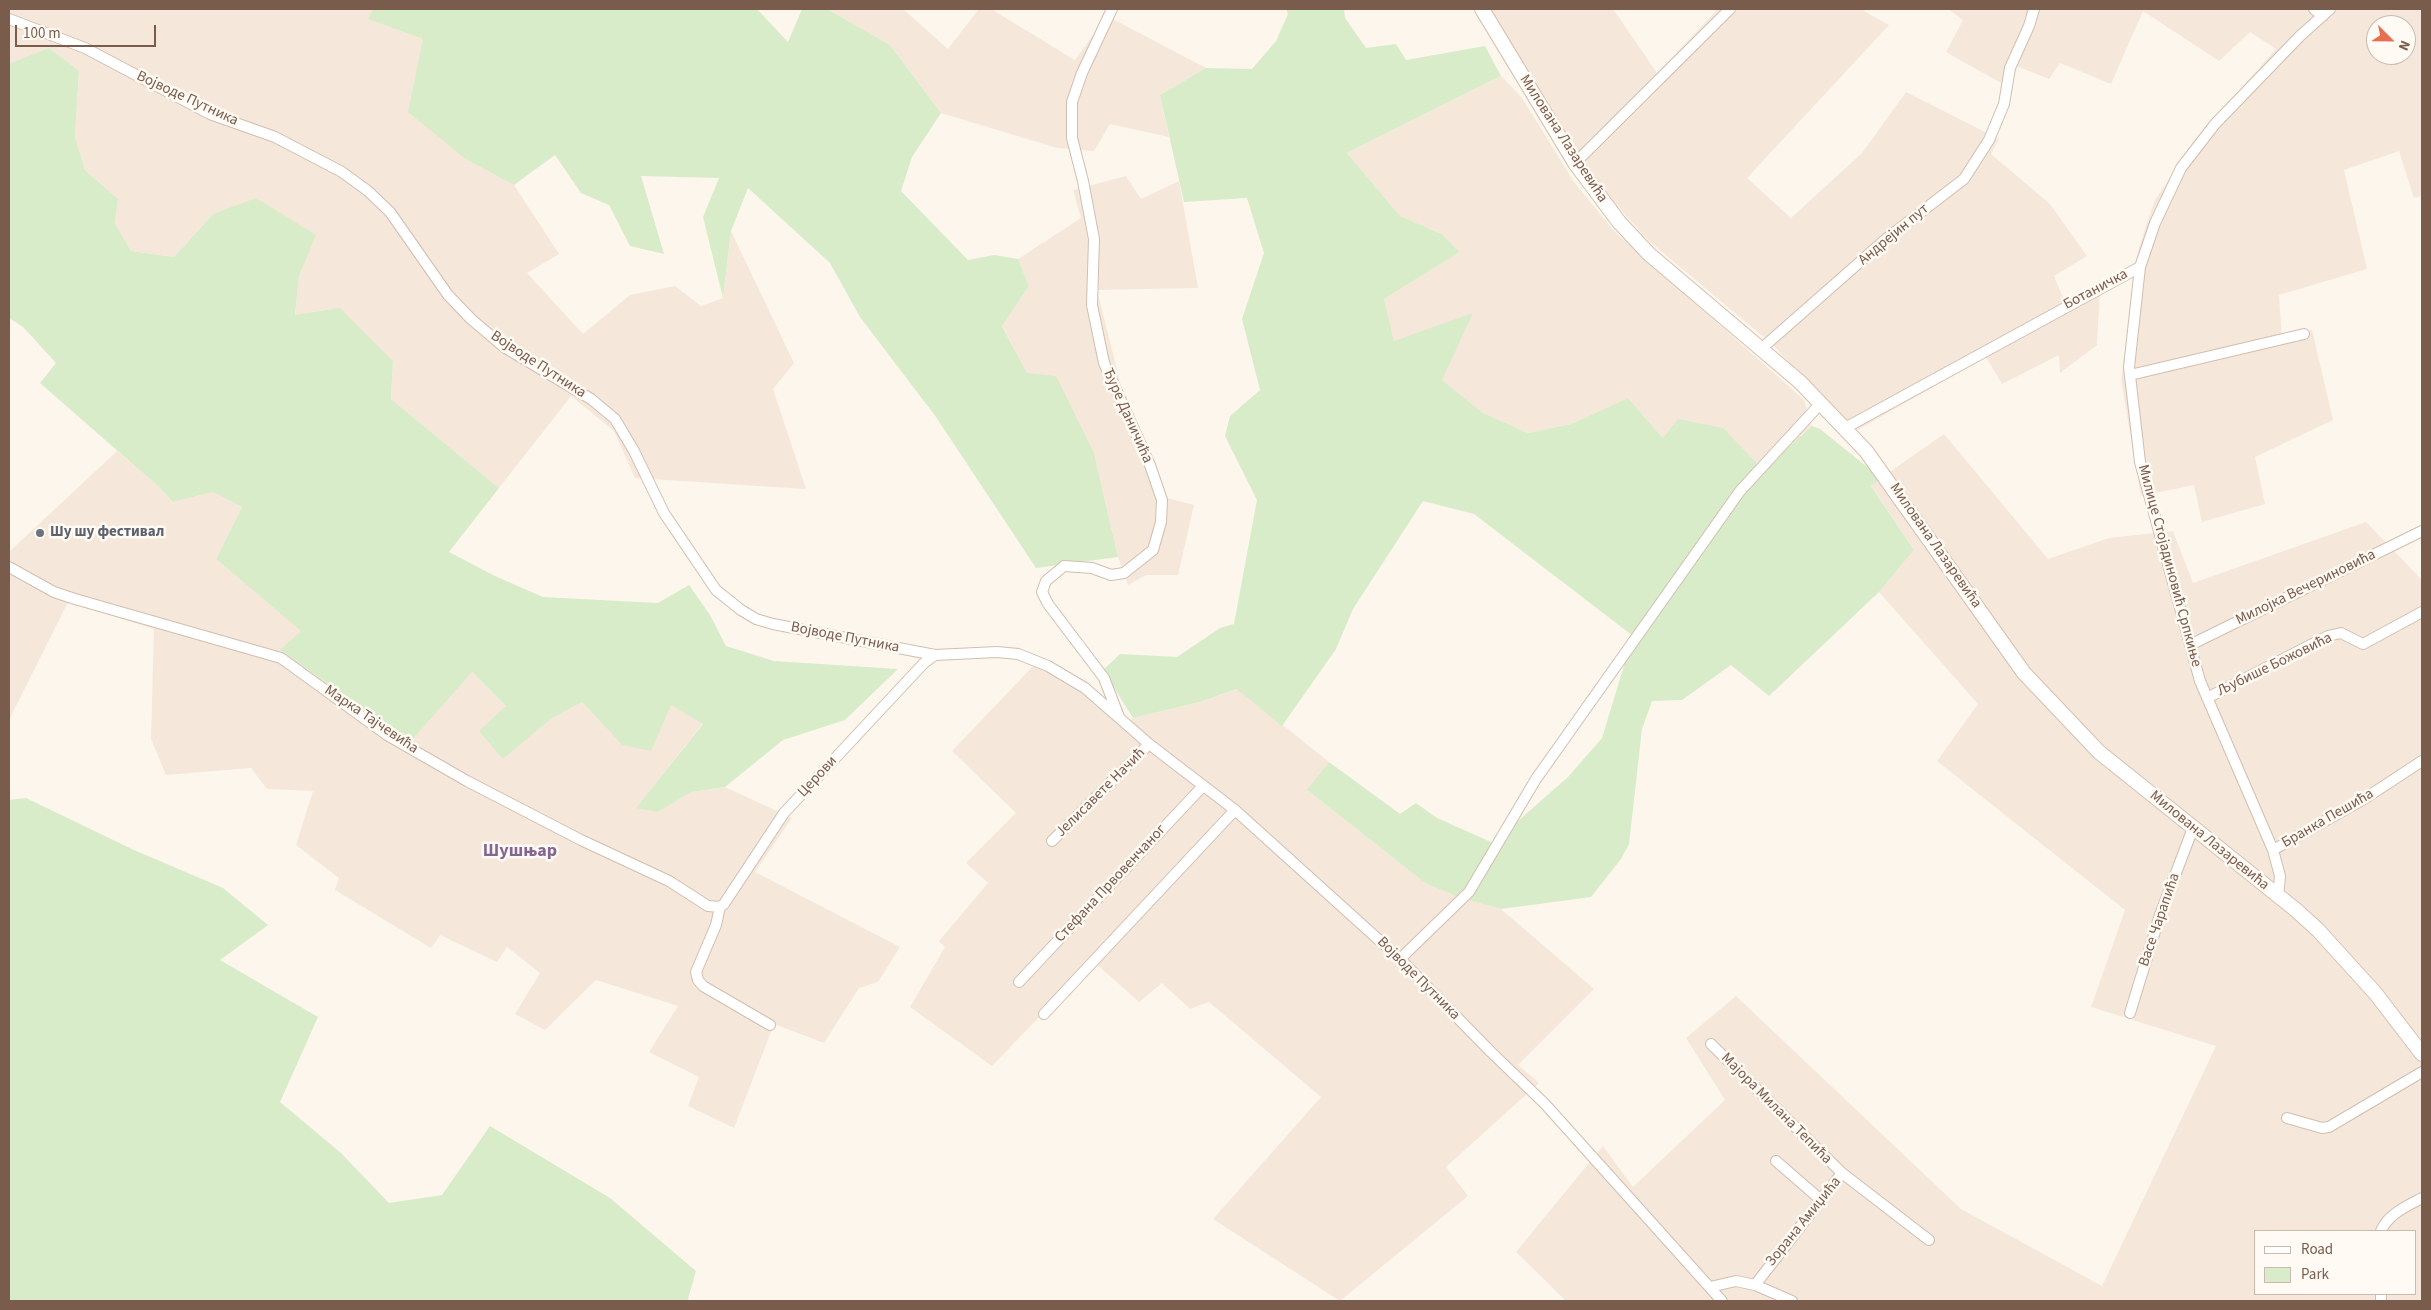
<!DOCTYPE html>
<html>
<head>
<meta charset="utf-8">
<style>
	body { margin:0 }
	#map { position:relative; width:2431px; height:1310px; overflow:hidden; background:#fdf6ec; font-family:"Source Sans 3",sans-serif }
	canvas { display:block }
	.frame { position:absolute; inset:0; border:10px solid #7a5c4d; pointer-events:none }
	.legend { position:absolute; left:2254px; top:1230px; width:162px; height:65px; box-sizing:border-box; background:#fffaf3; border:1px solid #cabbb1; margin:0; padding:6px 9px; list-style:none; font-size:15px; color:#7a5c4d }
	.legend li { display:flex; align-items:center; gap:10px; height:25px }
	.legend b { width:25px; border:1px solid #cabbb1 }
	.north { position:absolute; left:2366px; top:15px; width:50px; height:50px; box-sizing:border-box; background:#fffaf3; border:1px solid #cabbb1; border-radius:50%; rotate:113deg; font-size:14px; font-weight:700; line-height:20px; text-align:center; color:#7a5c4d }
	.north::after { content:''; display:block; margin:auto; width:18px; height:22px; background:#e76f51; clip-path:polygon(50% 0,100% 100%,50% 72%,0 100%) }
	.scale { position:absolute; left:15px; top:25px; width:141px; height:22px; box-sizing:border-box; border:2px solid #7a5c4d; border-top:0; padding-left:6px; font-size:15px; line-height:18px; white-space:nowrap; color:#7a5c4d; -webkit-text-stroke:4px #fffaf3; paint-order:stroke }
</style>
</head>
<body>
<div id="map">
<canvas width="2431" height="1310"></canvas>
<div class="frame"></div>
<ul class="legend">
<li><b style="height:6px;background:#fff"></b>Road</li>
<li><b style="height:14px;background:#d8ecc9"></b>Park</li>
</ul>
<div class="north">N</div>
<div class="scale">100 m</div>
</div>
<script>
const ctx = document.querySelector('canvas').getContext('2d');
ctx.lineJoin = 'round';
function fill(path, color) { ctx.fillStyle = color; ctx.fill(path, 'evenodd'); }
function strokePath(path, color, width, dash) { ctx.strokeStyle = color; ctx.lineWidth = width; ctx.lineCap = dash ? 'butt' : 'round'; ctx.setLineDash(dash || []); ctx.stroke(path); }
function write(font, color, halo, rows, align = 'center') {
  ctx.font = font + ' "Source Sans 3",sans-serif'; ctx.lineWidth = 5; ctx.setLineDash([]); ctx.textBaseline = 'middle'; ctx.strokeStyle = halo; ctx.fillStyle = color; for (const [text, x, y, turn = 0] of rows) {
    ctx.save(); ctx.translate(x, y); ctx.rotate((+turn || 0) * Math.PI / 180); ctx.textAlign = isNaN(turn) ? turn : align; if (halo) ctx.strokeText(text, 0, 0); ctx.fillText(text, 0, 0); ctx.restore();
  }
}
fill(new Path2D(`
	M9,9H373L369,19L423,39L467,160L514,185L559,254L527,273L583,334L630,295L675,286L701,306L723,298L731,231L794,363L773,389L806,489L635,478L614,431L571,396L499,488L391,399L393,361L295,315L299,276L315,235L213,214L174,257L131,251L115,223L118,199L85,170L75,136L79,71L9,64Z
	M827,9H903L948,49L979,9H991L1075,60L1107,16L1206,68L1160,95L1169,137L1110,124L1094,151L1057,148L941,113L890,45Z
	M1488,9H1613L1657,73L1718,9H1865L1864,11L1889,25L1747,178L1791,218L1862,153L1906,92L1999,139L1991,154L2050,204L2087,256L2054,276L2067,307L2100,293L2097,345L2060,373L2059,355L2002,384L1986,357L1854,432L1772,344L1649,241L1613,201L1560,132Z
	M1948,9H2422V196L2414,198L2399,151L2344,170L2367,269L2279,295L2282,339L2312,330L2333,420L2255,457L2265,504L2202,522L2194,485L2141,496L2121,380L2139,248L2154,202L2193,142L2276,49L2250,32L2219,61L2143,11L2111,84L2060,63L2049,79L2009,63L2001,83L1946,52L1963,20ZM2376,25H2406V55H2376Z
	M1501,76L1522,98L1574,182L1613,230L1804,400L1812,426L1763,470L1664,439L1628,398L1571,424L1528,433L1483,413L1394,342L1384,299L1460,252L1442,234L1400,216L1347,153Z
	M1126,176L1141,199L1179,181L1198,288L1097,290L1124,398L1163,497L1194,505L1178,575H1146L1128,585L1118,557L1094,453L1027,373L1002,325L1029,286L1018,259L1081,218L1073,190Z
	M1944,434L2048,559L2109,538L2173,531L2193,583L2366,522L2422,580V1301H1566L1516,1252L1603,1146L1633,1187L1725,1100L1686,1038L1736,996L1961,1209L2102,1286L2216,1046L2091,1007L2125,910L1937,761L1978,704L1879,592L1914,550L1871,485ZM2255,1231H2415V1294H2255Z
	M117,451L160,488L173,502L213,492L242,507L216,559L302,631L281,651L409,741L472,672L506,706L503,759L551,719L582,702L622,745L671,705L703,723L637,807L658,812L691,792L725,787L792,818L755,872L900,947L878,982L859,988L824,1043L774,1024L734,1128L688,1106L699,1077L649,1052L678,1006L596,980L545,1030L515,1014L540,973L507,947L497,962L440,935L431,948L335,890L339,878L296,845L313,791L267,789L251,768L166,775L151,739L154,629L68,602L9,720V552Z
	M1038,661L1077,681L1123,727L1133,718L1200,702L1238,689L1329,762L1308,791L1425,883L1460,898L1501,909L1594,989L1518,1065L1539,1083L1446,1167L1468,1196L1340,1301L1213,1219L1321,1097L1209,1002L1190,1009L1162,983L1139,1002L1093,961L992,1066L910,1007L945,947L939,941L988,883L966,863L1016,813L952,751Z`), '#f5e8da');
fill(new Path2D(`
	M373,9H757L788,42L802,9H827L890,45L941,113L912,157L901,191L968,260L994,255L1018,259L1029,286L1002,326L1027,373L1056,376L1094,453L1118,557L1036,568L936,417L860,317L830,263L748,188L731,231L723,298L703,217L719,178L641,176L664,254L630,246L609,205L581,193L555,155L514,185L467,160L408,112L423,39L368,19Z
	M1286,9H1344L1345,18L1366,48L1396,44L1406,60L1485,46L1501,76L1347,153L1400,216L1442,234L1460,252L1384,299L1394,341L1473,313L1442,380L1483,413L1528,433L1571,424L1628,398L1663,438L1678,419L1723,428L1763,470L1812,426L1820,429L1881,478L1871,486L1914,550L1879,592L1769,696L1731,665L1682,700L1652,701L1642,729L1629,844L1621,859L1591,897L1501,909L1460,898L1425,883L1307,790L1329,762L1400,814L1416,803L1437,818L1493,843L1568,777L1602,738L1633,636L1474,514L1423,501L1353,609L1336,649L1282,726L1237,689L1200,702L1133,718L1103,670L1120,654L1177,657L1220,628L1234,624L1257,500L1225,436L1230,416L1260,390L1242,319L1264,253L1247,198L1184,202L1160,95L1206,68L1252,69L1276,41L1288,14Z
	M49,48L79,71L75,136L85,170L118,199L115,223L131,251L174,257L213,214L256,198L316,235L299,276L295,315L340,308L393,361L391,399L499,488L449,552L495,576L543,597L658,603L689,585L710,615L726,646L774,661L898,669L845,720L783,740L725,787L691,792L658,812L636,808L703,724L671,705L651,751L622,745L582,702L551,719L503,759L479,731L506,706L472,672L410,742L280,650L301,631L216,559L242,507L213,492L173,502L160,488L40,383L56,363L23,327L9,318V64Z
	M26,798L134,850L223,888L268,925L220,960L318,1017L280,1102L341,1153L389,1203L442,1195L490,1126L610,1198L696,1271L688,1299L690,1301H9V800Z`), '#d8ecc9');
const street = new Path2D(`
	M1112,9L1082,73L1072,102V138L1083,181L1094,239L1092,305L1104,363L1150,465L1162,500L1161,522L1153,550L1124,573L1111,575L1092,568L1064,566L1046,581L1042,592L1048,604L1104,678L1119,717
	M2314,9L2323,16
	M9,19L85,48L210,114L275,137L342,172L368,191L390,212L448,295L471,319L504,347L591,399L615,419L634,451L664,513L716,590L741,610L756,619L773,624L935,655
	M1575,163L1730,9
	M2140,267L2129,367L2140,462L2200,681L2273,850L2280,876L2278,897
	M1761,349L1886,239L1964,179L1989,140L2004,104L2010,68L2029,26L2034,9
	M2130,375L2304,334
	M1845,428L2140,267L2155,223L2181,168L2215,124L2300,36L2330,9
	M9,567L54,592L75,599L281,658L387,735L467,781L581,840L669,881L708,906L720,907
	M2190,645L2422,531
	M2207,698L2328,636L2341,633L2363,644L2422,612
	M1052,841L1149,744
	M2273,850L2364,799L2422,761
	M1400,959L1469,892L1536,779L1740,491L1821,403
	M1019,982L1203,786
	M2130,1013L2160,915L2193,828
	M1044,1014L1235,810
	M770,1025L703,986L698,980L696,972L716,925L720,907L724,904L784,813L924,663L935,655L997,652L1018,654L1048,666L1085,688L1149,744L1235,810L1400,959L1491,1052L1545,1104L1722,1301
	M1711,1044L1842,1173
	M2287,1118L2322,1128L2329,1127L2422,1072
	M1776,1161L1821,1200
	M2381,1231C2388,1214 2407,1206 2422,1198
	M1755,1285L1842,1173L1929,1240
	M1710,1287L1736,1281L1755,1285L1792,1301
	M2381,1294V1301`);
const secondary = new Path2D(`
	M1482,9L1575,163L1619,222L1649,254L1800,382L1866,451L2024,673L2099,752L2296,910L2318,930L2376,994L2422,1054`);
strokePath(street, '#d1beb0', 12);
strokePath(secondary, '#d6c0b0', 16);
strokePath(street, '#fff', 10);
strokePath(secondary, '#fff', 14);
for (const [x, y, r, color] of [
	[40,533,5,"#6b7280"]
]) { const dot = new Path2D(); dot.arc(x, y, r, 0, 2 * Math.PI); ctx.fillStyle = color; ctx.fill(dot); strokePath(dot, '#fffaf3', 2); }
write('15px', '#7a5c4d', '#fffaf3', [
	["Војводе Путника",187,99,25],
	["Милована Лазаревића",1563,139,57],
	["Андрејин пут",1894,235,-40],
	["Ботаничка",2096,290,-28],
	["Војводе Путника",538,365,33],
	["Ђуре Даничића",1127,416,66],
	["Милована Лазаревића",1935,546,55],
	["Милице Стојадиновић Српкиње",2169,566,75],
	["Милојка Вечериновића",2306,588,-26],
	["Војводе Путника",845,638,11],
	["Љубише Божовића",2275,665,-26],
	["Марка Тајчевића",371,720,34],
	["Церови",818,777,-47],
	["Јелисавете Начић",1101,793,-45],
	["Бранка Пешића",2328,819,-30],
	["Милована Лазаревића",2209,841,39],
	["Стефана Првовенчаног",1111,884,-47],
	["Васе Чарапића",2160,920,-71],
	["Војводе Путника",1418,979,45],
	["Мајора Милана Тепића",1776,1109,45],
	["Зорана Амиџића",1804,1222,-51]
]);
write('bold 15px', '#5b616d', '#fffaf3', [
	["Шу шу фестивал",50,533]
], 'left');
write('bold 18px', '#846695', '#fffaf3', [
	["Шушњар",520,852]
]);
</script>
</body>
</html>
